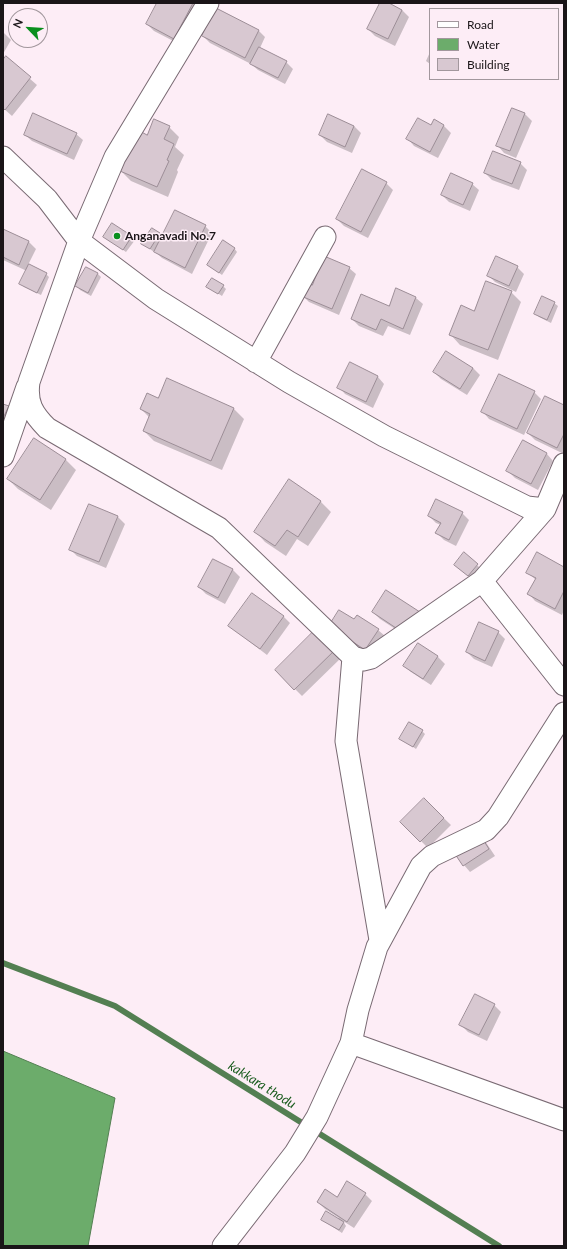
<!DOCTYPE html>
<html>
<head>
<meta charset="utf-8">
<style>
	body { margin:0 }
	#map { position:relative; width:567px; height:1249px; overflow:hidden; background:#fdedf6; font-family:Lato,sans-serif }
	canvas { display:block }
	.frame { position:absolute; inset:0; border:4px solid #1a1518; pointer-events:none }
	.legend { position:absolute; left:429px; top:8px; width:130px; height:72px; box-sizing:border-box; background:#fdedf6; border:1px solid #a2979d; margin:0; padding:5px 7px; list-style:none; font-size:12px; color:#1a1518 }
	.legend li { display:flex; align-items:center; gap:8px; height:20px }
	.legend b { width:20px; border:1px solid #a2979d }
	.north { position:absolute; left:8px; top:8px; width:40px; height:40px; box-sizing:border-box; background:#fdedf6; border:1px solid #a2979d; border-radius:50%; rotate:295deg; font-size:11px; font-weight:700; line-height:16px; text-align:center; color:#1a1518 }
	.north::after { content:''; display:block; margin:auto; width:14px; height:18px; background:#098f1e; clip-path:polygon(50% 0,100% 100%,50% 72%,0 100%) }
</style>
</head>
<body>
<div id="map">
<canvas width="567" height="1249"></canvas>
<div class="frame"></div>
<ul class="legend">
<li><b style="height:5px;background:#fff"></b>Road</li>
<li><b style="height:11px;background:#6cac6b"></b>Water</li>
<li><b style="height:11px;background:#d8c8d1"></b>Building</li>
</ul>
<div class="north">N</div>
</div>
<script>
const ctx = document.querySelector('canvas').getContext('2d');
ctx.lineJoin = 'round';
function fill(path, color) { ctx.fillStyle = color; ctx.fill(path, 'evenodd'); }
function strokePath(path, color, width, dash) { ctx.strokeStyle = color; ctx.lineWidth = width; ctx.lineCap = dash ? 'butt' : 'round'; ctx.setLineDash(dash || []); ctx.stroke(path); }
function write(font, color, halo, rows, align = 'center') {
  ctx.font = font + ' Lato,sans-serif'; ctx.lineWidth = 3; ctx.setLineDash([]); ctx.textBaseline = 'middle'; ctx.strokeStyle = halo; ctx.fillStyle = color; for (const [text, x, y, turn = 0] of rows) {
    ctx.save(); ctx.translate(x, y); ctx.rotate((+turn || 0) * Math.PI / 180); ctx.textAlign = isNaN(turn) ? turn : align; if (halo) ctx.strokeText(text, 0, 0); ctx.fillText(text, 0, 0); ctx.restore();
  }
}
const water = new Path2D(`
	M3,1051L115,1098L88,1246H3Z`);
fill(water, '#6cac6b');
strokePath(water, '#537f52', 1);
fill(new Path2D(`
	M158,3H203L181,45L154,31L147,24Z
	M381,3H387L402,10L409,17L395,46L375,36L368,29Z
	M259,31L265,37L260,48L286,62L293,69L285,84L258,70L251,64L210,43L203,36Z
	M3,32L11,40L3,54Z
	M430,52V64L426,61Z
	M6,58L37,85L12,116L3,108V61Z
	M513,109L525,114L532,121L516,158L504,153L498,146Z
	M329,115L354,126L361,133L352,153L327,142L320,135Z
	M434,121L444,126L451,133L438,158L414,146L408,139L431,126Z
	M169,127L179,137L175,147L184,155L177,170L178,172L168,197L131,181L121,171L148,136Z
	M76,134L83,140L74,160L32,141L25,135Z
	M520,163L527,170L519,190L492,180L485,173Z
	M386,183L393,190L368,238L344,226L337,219Z
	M472,184L479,190L470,211L449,202L442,195Z
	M176,211L205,226L212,233L192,274L162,258L154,251V252L143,244L152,229L163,237Z
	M3,231L29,242L36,249L28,265L46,274L49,277L41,295L24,287L21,284L27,271L3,260Z
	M104,237H131L135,240L126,252Z
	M234,248L237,252L222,275L208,265Z
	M517,267L524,274L516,292L495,282L488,275Z
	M86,268L98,274L101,277L91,296L80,290L77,286Z
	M349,268L356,274L339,315L309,302L302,295L313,287Z
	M223,286L226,289L222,296L208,287Z
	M510,291L521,302L498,360L460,345L450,334L475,312Z
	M416,298L423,304L410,335L388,326L383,336L359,326L352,319Z
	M554,303L558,306L551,323L539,317L536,314Z
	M350,364L378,377L384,384L373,408L345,394L339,387Z
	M473,368L480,375L467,395L441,379L434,372Z
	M167,380L234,409L244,419L222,470L154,441L144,431L150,418L141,409L158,399Z
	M534,392L541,399L524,435L489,419L483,412Z
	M3,405L8,407L15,414L3,439Z
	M564,406V454L535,440L528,433Z
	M34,439L66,460L76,470L51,510L18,489L8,479Z
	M547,454L553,461L538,490L515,478L508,471Z
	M289,481L321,502L331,512L308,546L297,539L286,556L265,542L255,531Z
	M90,505L118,517L125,524L106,568L77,556L71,550Z
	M462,513L469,520L456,546L444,540L437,533L441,525L436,523L429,516Z
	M213,560L233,570L240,577L225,604L206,594L199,587Z
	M477,565L480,568L471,578L458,568Z
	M564,568V610L562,615L535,601L529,594L536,580L527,572Z
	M373,612L429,622L415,642L380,619Z
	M283,616L290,623L267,655L237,632L230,626Z
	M354,621L378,630L385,636L373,656L337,633Z
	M317,629L343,656L302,696L276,670Z
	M498,632L505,639L492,667L474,659L467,652Z
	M418,644L438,657L445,664L431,685L411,672L404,666Z
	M422,731L425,734L416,749L400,738Z
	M424,799L451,825L428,848L402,822Z
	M483,838L495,856L470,872L464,865Z
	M494,1005L501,1012L487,1041L468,1032L461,1025Z
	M365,1194L372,1201L354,1228L343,1221L346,1226L342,1233L322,1220L338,1219L339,1218L325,1209L318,1202Z`), '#0003');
strokePath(new Path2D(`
	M3,963L115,1006L499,1246`), '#537f52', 6);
const building = new Path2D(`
	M157,3H193L174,39L146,24Z
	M380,3H389L402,10L388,39L367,29Z
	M216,8L259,30L245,58L202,36Z
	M259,47L287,61L278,78L250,64Z
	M6,56L31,77L5,110L3,108V60Z
	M512,108L525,113L510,151L496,146Z
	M33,113L77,133L67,154L24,135Z
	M328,114L354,126L345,147L319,135Z
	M418,118L431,125L434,119L444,125L430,152L406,139Z
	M154,119L170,126L164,139L174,144L167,160L169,161L157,187L120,171L138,130L147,135Z
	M493,151L521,162L512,184L484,173Z
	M362,169L387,182L361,232L336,219Z
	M451,173L473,183L463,205L441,195Z
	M175,210L206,225L185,268L154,252Z
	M112,223L132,236L123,250L103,237Z
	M152,228L160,233L150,249L141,244Z
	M3,229L29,241L19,265L3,257Z
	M223,240L235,248L219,273L207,265Z
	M324,256L350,267L332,309L301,296L306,283L312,285Z
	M496,256L518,266L509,286L487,276Z
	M29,264L47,273L37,293L19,284Z
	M86,267L98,273L88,293L75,286Z
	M212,278L224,285L218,294L206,287Z
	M486,281L512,291L488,350L449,335L461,305L474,311Z
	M396,288L416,297L403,329L381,319L376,330L351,319L361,294L389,306Z
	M542,296L555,302L547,320L534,314Z
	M446,351L473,368L460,389L433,372Z
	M350,362L378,376L366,402L337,388Z
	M499,374L535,391L517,429L481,412Z
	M167,378L234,408L211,461L143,431L150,414L140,409L147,393L158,398Z
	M545,396L564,405V434L557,448L527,433Z
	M3,404L9,406L3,418Z
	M34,438L66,459L40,500L7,479Z
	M523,440L547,453L531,484L506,471Z
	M289,479L321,501L298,537L287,530L275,546L254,532Z
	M436,499L463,512L449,540L435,533L441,523L428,516Z
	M89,504L118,516L99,562L69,550Z
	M464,552L478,564L468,576L454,565Z
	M537,552L564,567V591L555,609L527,594L536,578L526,573Z
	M213,559L233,569L218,598L198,587Z
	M386,590L423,614L408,636L372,612Z
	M252,593L284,616L260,649L228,626Z
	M339,610L354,619L357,615L379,629L365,650L329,626Z
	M479,622L499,631L485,661L466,652Z
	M317,628L337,648L294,690L275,670Z
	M418,643L438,656L423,679L403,666Z
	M409,722L423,730L413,747L399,739Z
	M424,798L444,818L420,842L400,822Z
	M477,830L489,849L463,866L451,848Z
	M475,994L495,1004L479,1035L459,1025Z
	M347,1181L366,1193L347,1222L317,1202L325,1189L337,1197Z
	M326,1211L344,1222L339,1230L321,1220Z`);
fill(building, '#d8c8d1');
strokePath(building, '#9c8d96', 1);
const minor = new Path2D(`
	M208,3L115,157L79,241L29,382C26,403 33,414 47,428L219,528L353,657L363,660L371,658L482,581
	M3,157L47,199L79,241L156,299L289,382L384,436L527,507L545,509L564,464
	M256,362L325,237
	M3,456L27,387
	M545,509L482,581L564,685
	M353,657L346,741L380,940
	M351,1043L564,1120
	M223,1246L295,1153L317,1117L351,1043L358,1010L377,947L421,866L432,856L486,830L498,817L564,713`);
strokePath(minor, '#796a73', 23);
strokePath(minor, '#fff', 21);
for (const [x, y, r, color] of [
	[117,236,4,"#098f1e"]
]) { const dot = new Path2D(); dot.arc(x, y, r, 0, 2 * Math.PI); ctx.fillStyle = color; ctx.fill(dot); strokePath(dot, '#fdedf6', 1.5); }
write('bold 12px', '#1a1518', '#fdedf6', [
	["Anganavadi No.7",125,236]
], 'left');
write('italic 13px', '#1a5c1e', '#fdedf6', [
	["kakkara thodu",262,1085,32]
]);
</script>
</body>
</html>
